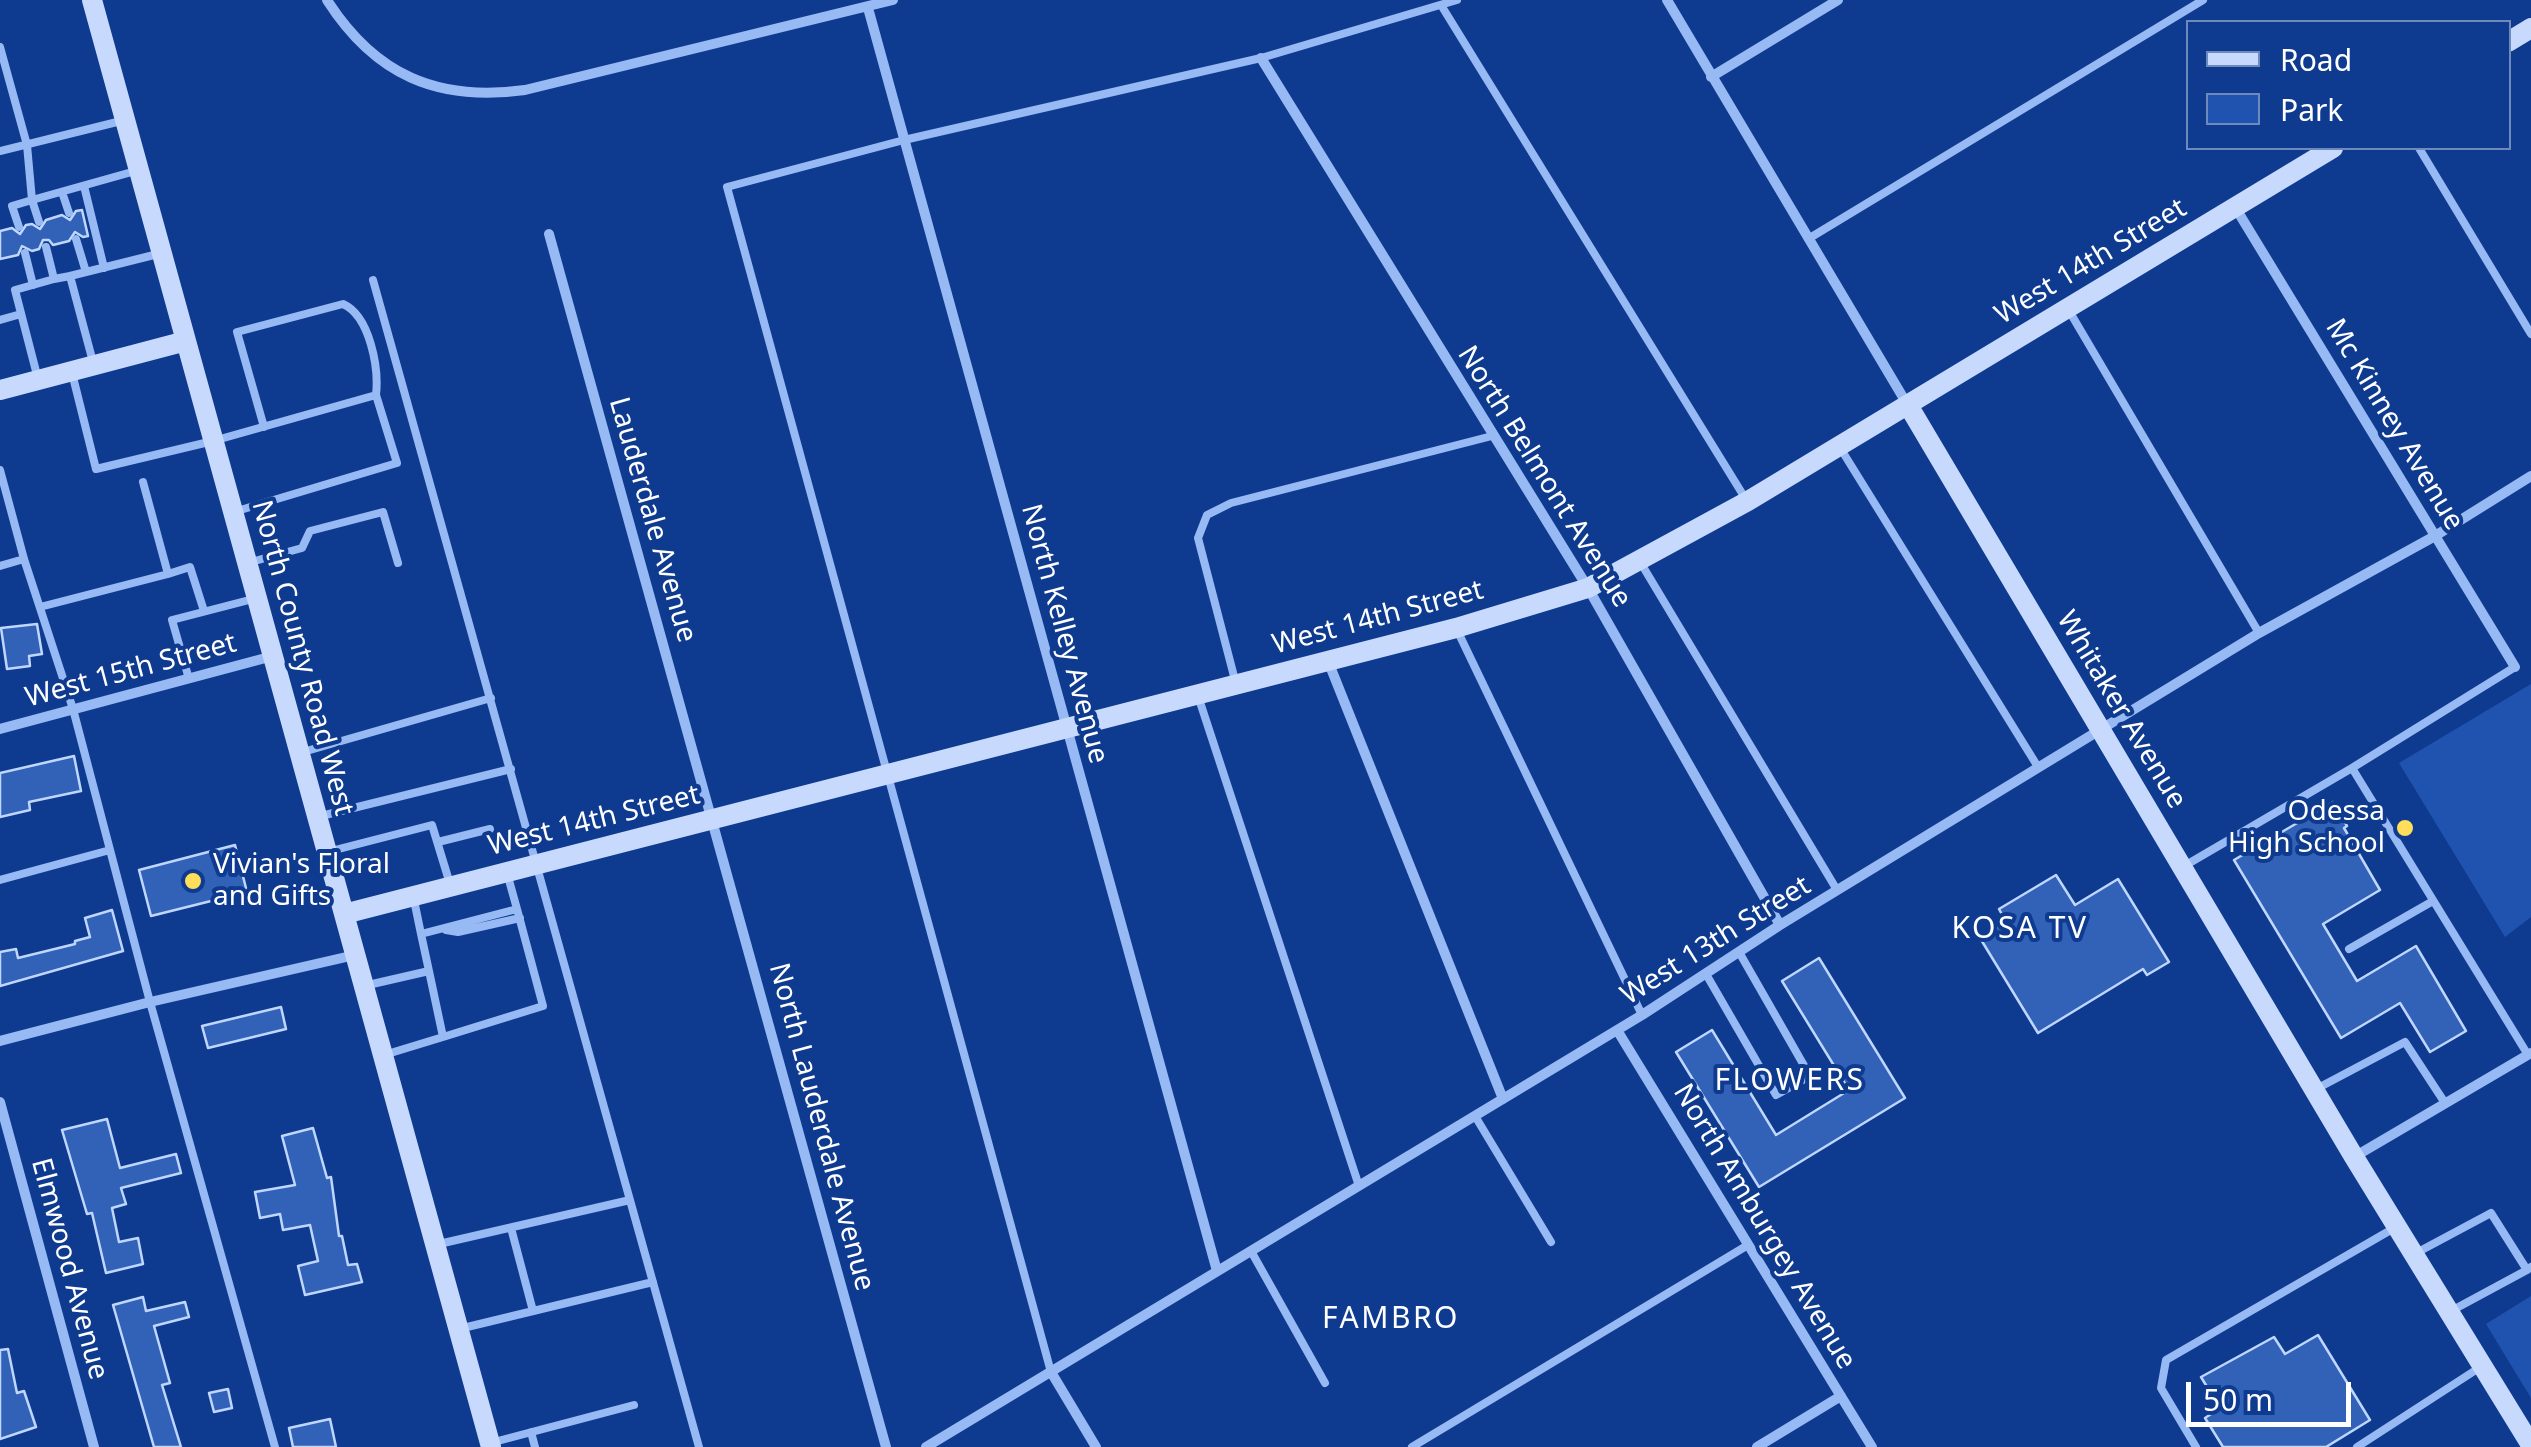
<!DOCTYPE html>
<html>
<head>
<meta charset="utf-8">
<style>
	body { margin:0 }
	#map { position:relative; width:2531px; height:1447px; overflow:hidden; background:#0e3b8f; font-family:"Noto Sans",sans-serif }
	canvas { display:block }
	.legend { position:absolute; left:2186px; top:20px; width:325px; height:130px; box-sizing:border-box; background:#0e3b8f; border:2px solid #6e89bc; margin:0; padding:12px 18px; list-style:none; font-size:30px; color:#fff }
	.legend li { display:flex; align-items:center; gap:20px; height:50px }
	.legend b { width:50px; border:2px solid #6e89bc }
	.scale { position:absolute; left:2186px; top:1382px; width:165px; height:45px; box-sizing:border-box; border:5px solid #fff; border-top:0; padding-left:12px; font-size:30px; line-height:35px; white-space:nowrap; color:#fff; -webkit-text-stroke:8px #0e3b8f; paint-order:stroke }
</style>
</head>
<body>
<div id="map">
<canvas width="2531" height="1447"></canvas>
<ul class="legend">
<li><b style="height:12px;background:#c7d9fd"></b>Road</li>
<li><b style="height:28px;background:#2053af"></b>Park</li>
</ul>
<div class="scale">50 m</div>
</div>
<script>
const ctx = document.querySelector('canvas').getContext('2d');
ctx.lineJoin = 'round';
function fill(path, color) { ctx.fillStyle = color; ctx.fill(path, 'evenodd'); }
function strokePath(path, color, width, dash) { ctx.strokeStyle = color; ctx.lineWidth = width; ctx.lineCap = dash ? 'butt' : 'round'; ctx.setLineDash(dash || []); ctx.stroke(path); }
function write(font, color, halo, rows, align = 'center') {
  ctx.font = font + ' "Noto Sans",sans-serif'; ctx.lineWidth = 8; ctx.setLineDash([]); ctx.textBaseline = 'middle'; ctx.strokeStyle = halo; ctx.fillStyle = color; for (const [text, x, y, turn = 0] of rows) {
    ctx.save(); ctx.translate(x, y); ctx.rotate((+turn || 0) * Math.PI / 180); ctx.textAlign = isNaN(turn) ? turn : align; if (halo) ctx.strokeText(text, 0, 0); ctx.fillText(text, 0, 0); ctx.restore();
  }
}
fill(new Path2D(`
	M2531,684V917L2505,937L2399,763Z
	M2531,1296V1398L2486,1324Z`), '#2053af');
const building = new Path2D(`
	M82,210L88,236L83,237L75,232L69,241L53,245L49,240H43L39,249L32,251L22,246L18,255L0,259V231L12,228L20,234L26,225L32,224L40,229L46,220L62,215L70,220L76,211Z
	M37,624L42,654L29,656L30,666L7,669L1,628Z
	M74,756L81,791L29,802L30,810L0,817V773Z
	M2333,802L2347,826L2344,828L2380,890L2323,924L2357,981L2416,946L2466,1031L2430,1052L2400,1003L2341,1038L2234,860Z
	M235,845L247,892L151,916L139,870Z
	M2056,875L2075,905L2118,879L2169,962L2147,975L2143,969L2038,1033L1980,938L2006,922L1999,909Z
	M112,910L123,951L0,986V952L16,949L18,958L75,944V941L90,937L85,918Z
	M1819,958L1905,1098L1759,1187L1676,1052L1712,1030L1776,1135L1849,1090L1782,981Z
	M281,1007L286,1029L208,1048L202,1026Z
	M107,1119L120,1168L176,1154L181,1173L121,1188L126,1204L112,1208L119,1242L138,1238L143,1264L106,1273L92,1213L87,1214L62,1130Z
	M313,1128L327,1178L331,1177L339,1236H342L348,1265L357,1264L362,1282L305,1295L298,1266L318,1261L310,1225L283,1230L280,1214L260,1218L255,1192L295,1185L282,1136Z
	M143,1297L146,1311L185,1302L189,1317L154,1326L170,1383L162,1385L181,1447H154L113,1305Z
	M2318,1335L2370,1420L2326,1447H2223L2205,1418L2220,1408L2201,1377L2274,1337L2285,1354Z
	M8,1349L17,1393L24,1391L36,1427L0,1439V1350Z
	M228,1389L232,1408L214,1412L209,1393Z
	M330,1419L336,1447H293L289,1428Z`);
fill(building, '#3262b7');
strokePath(building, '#bfd6fe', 2.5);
strokePath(new Path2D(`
	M1441,5L1745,498
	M0,47L27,145L32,200L12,206L19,227
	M2419,148L2531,334
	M0,151L125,120
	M84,186L104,268
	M62,192L69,213
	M39,222L32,200L139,170
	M76,239L86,272
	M1808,239L2203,0
	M25,253L33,285
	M70,276L158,254
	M54,279L70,276L93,362
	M373,280L699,1447
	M2068,309L2259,633
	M0,320L21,314
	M72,373L96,469L213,441L376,395L397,463L237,511
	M38,379L15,290L54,279L46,247
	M264,427L237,332L343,304C370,316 379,368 376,395
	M1839,446L2038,767
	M0,470L24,559L73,709L150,1002L275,1447
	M1639,560L1837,890
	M251,562L302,548L310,531L383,512L398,563
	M0,566L24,559
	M168,574L190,567L204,611
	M40,607L168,574L143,482
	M1458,632L1642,1015
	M2515,667L2352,768L2528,1055
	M189,679L172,620L257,598
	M1236,684L1198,538L1207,515L1231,503L1492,436
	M1199,699L1359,1186
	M303,752L491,698
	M321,816L511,769
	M438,842L490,829
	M331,851L432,825L450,884
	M2186,865L2352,768
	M0,880L110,850
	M414,900L421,934L517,909L507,873
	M446,930L458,932L520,918
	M421,934L429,971
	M2349,949L2433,901
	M1706,974L1776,1095L1810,1076L1739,952
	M368,985L429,971L443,1037L384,1055
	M443,1037L543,1006L517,909
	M2318,1088L2405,1042L2445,1103
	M1475,1116L1551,1242
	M511,1228L533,1311
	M439,1244L630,1200
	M1251,1251L1325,1383
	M2418,1252L2491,1213L2527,1270L2531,1267
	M2451,1311L2527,1270
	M463,1328L653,1282
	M1051,1372L727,187L904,140L1261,58L1457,0
	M531,1432L535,1447
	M494,1442L634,1405
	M1412,1447L1748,1245
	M2196,1447L2161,1388L2166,1360L2396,1227
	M2357,1447L2482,1366`), '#97b9f4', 8);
strokePath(new Path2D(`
	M327,0C375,75 437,102 525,90L893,0
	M1667,0L1907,404
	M868,8L1217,1271
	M1261,58L1588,588L1780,925
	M1711,77L1838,0
	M2235,207L2515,667
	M549,234L886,1447
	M1328,661L1503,1099
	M0,729L273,656
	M1617,1030L1872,1447
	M0,1041L150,1002L355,955
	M0,1102L94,1447
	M2354,1157L2531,1053
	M1051,1372L1096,1447
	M926,1447L1642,1015L1780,925L2259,633L2435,536L2531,476
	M1757,1447L1841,1396`), '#97b9f4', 10);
strokePath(new Path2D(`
	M92,0L491,1447
	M2508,42L2531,28
	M0,390L186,341
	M1908,405L2354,1157L2531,1445
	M344,914L1456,628L1588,588L1748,501L2333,148`), '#c7d9fd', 20);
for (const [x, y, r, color] of [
	[2405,828,10,"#ffde5a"],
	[193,881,10,"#ffde5a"]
]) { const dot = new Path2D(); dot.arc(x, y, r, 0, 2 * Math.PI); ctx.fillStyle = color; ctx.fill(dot); strokePath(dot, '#0e3b8f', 4); }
write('28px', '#fff', '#0e3b8f', [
	["West 14th Street",2091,262,-31],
	["Mc Kinney Avenue",2394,425,59],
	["North Belmont Avenue",1544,477,58],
	["Lauderdale Avenue",652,520,74],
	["West 14th Street",1378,618,-15],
	["North Kelley Avenue",1064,634,75],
	["North County Road West",302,658,75],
	["West 15th Street",131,671,-15],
	["Whitaker Avenue",2121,710,59],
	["West 14th Street",594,821,-14],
	["West 13th Street",1716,941,-32],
	["North Lauderdale Avenue",821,1127,75],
	["North Amburgey Avenue",1764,1227,59],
	["Elmwood Avenue",69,1269,75]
]);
write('28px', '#fff', '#0e3b8f', [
	["Odessa",2385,812],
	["High School",2385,844],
	["Vivian's Floral",213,865,"left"],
	["and Gifts",213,897,"left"]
], 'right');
ctx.letterSpacing = '2.5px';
write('30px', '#fff', '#0e3b8f', [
	["KOSA TV",2020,929],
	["FLOWERS",1790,1081],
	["FAMBRO",1391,1319]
]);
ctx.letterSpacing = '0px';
</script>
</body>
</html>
